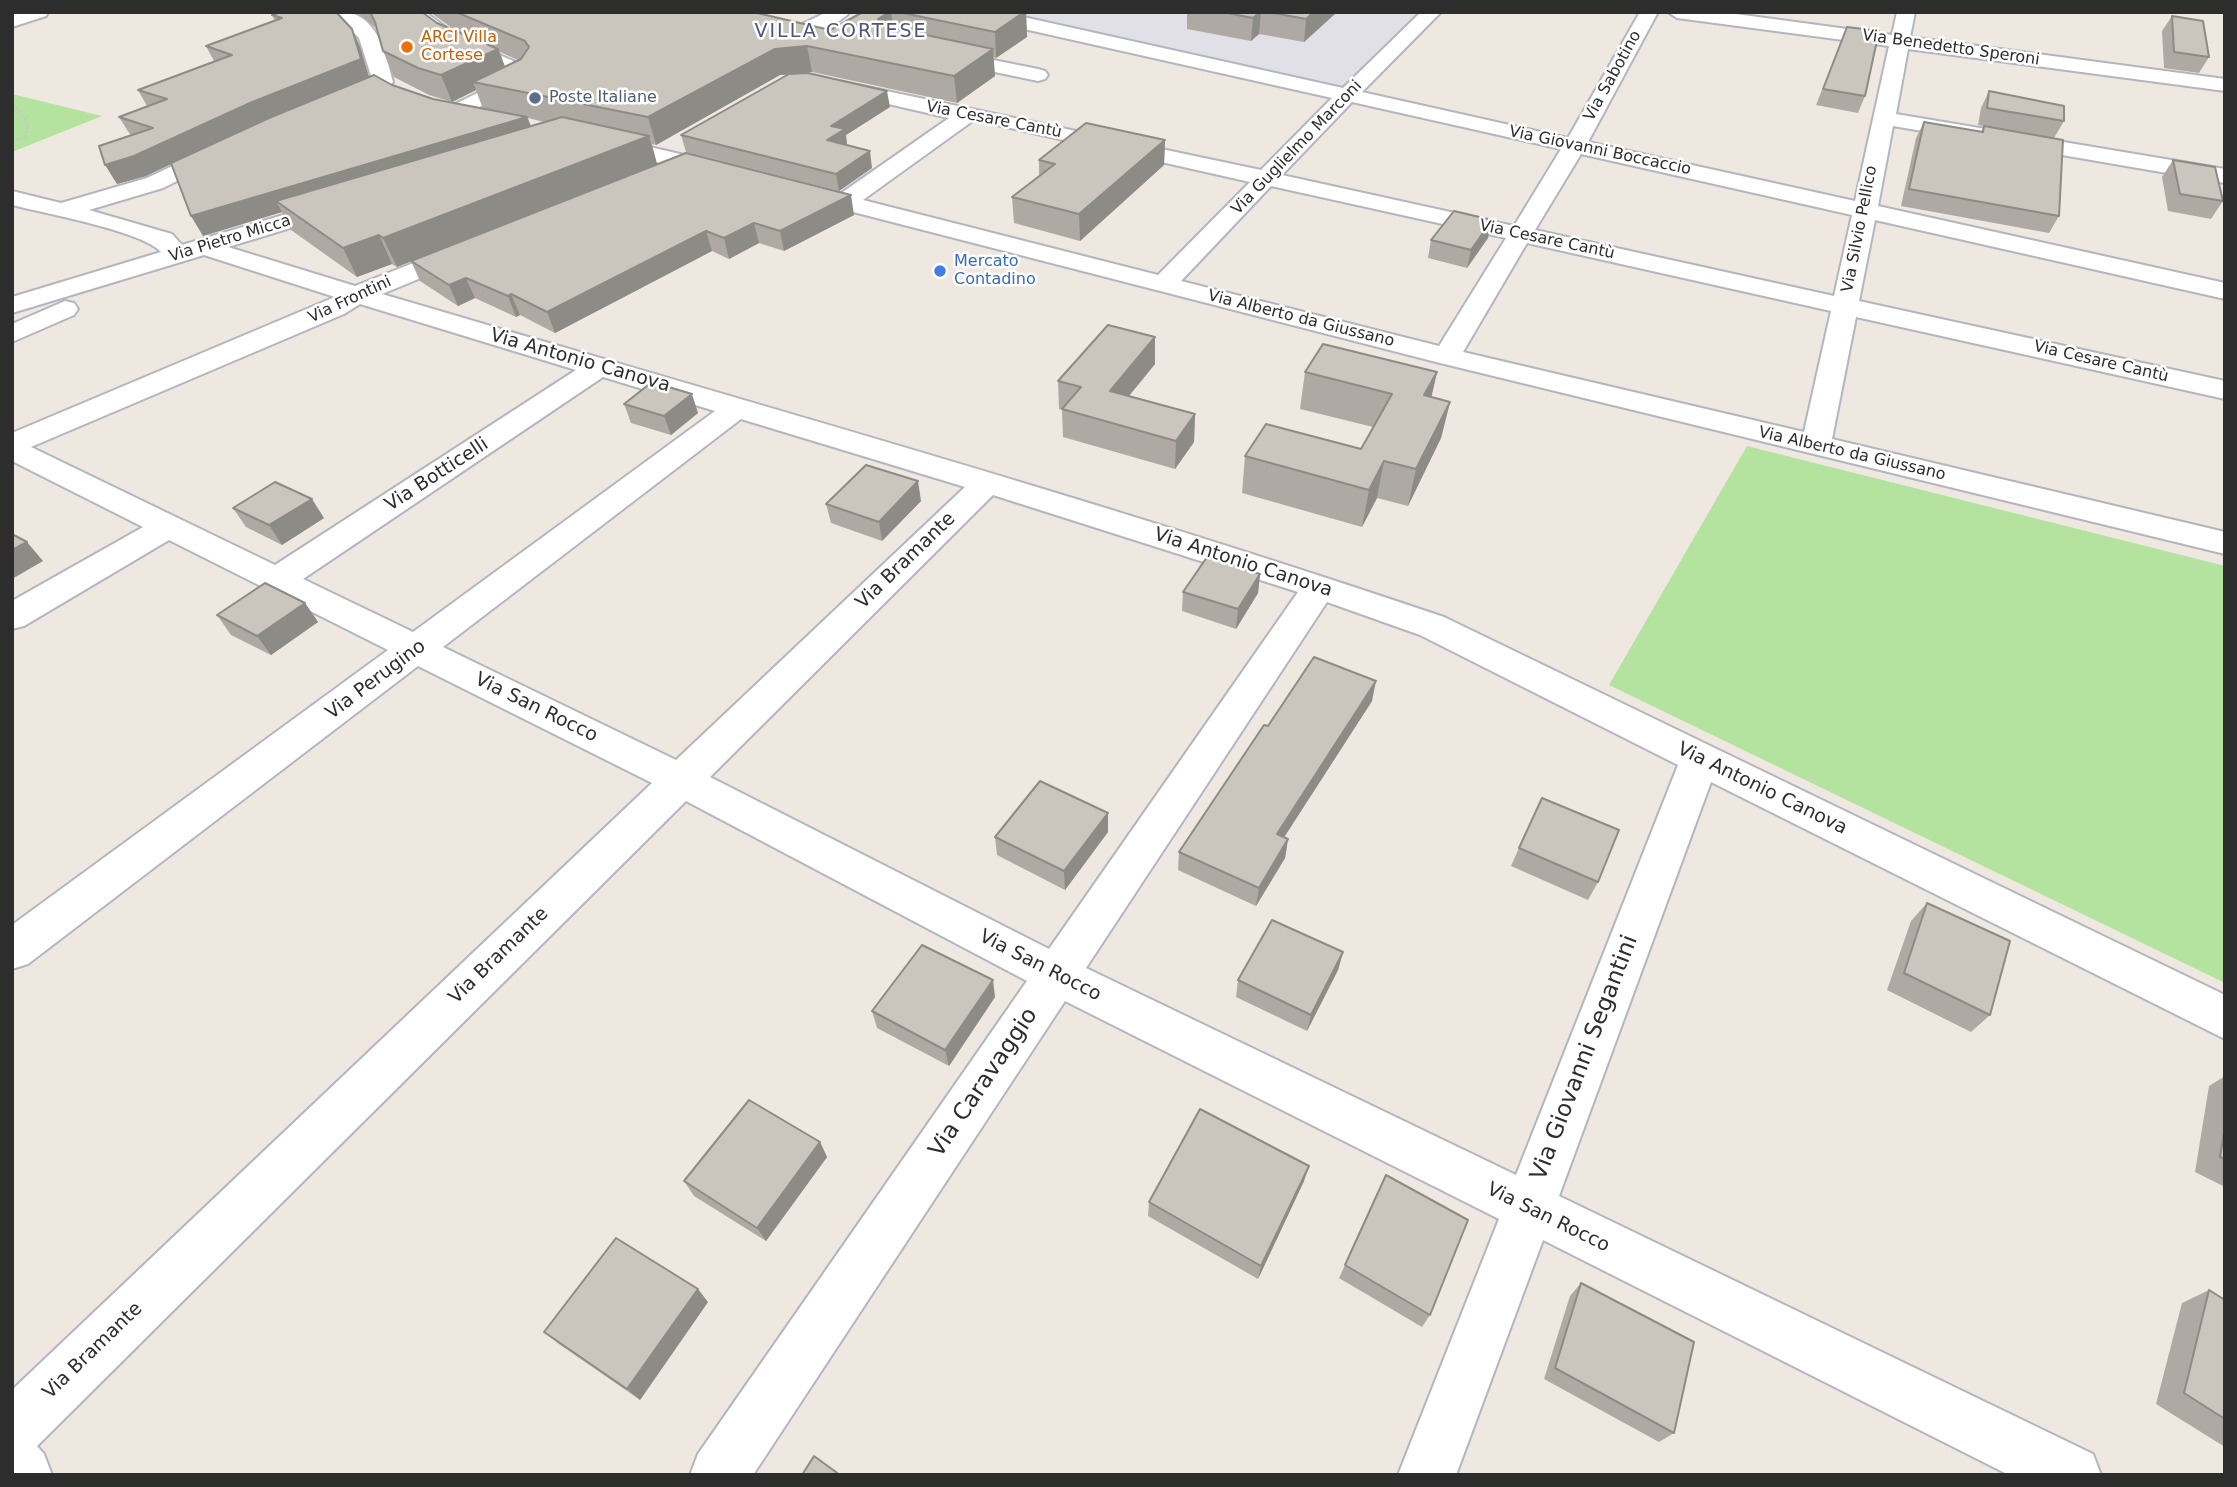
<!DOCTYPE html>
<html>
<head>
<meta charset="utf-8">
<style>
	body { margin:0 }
	#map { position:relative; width:2237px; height:1487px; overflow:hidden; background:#eee8e0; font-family:"DejaVu Sans",sans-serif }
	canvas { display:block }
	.frame { position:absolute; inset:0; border:14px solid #2d2d2d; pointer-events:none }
</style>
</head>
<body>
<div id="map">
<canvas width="2237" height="1487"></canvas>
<div class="frame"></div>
</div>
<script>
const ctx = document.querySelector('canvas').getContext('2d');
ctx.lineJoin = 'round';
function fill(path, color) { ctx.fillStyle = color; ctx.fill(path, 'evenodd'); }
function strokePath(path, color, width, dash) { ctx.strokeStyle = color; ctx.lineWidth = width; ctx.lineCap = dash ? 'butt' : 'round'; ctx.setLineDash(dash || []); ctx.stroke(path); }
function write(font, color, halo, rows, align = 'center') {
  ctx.font = font + ' "DejaVu Sans",sans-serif'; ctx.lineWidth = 5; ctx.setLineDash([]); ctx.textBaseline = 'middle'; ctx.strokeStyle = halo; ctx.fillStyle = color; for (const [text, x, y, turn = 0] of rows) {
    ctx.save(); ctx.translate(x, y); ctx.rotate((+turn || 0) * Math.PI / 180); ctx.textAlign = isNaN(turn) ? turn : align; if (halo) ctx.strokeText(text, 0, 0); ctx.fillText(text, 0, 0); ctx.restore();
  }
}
fill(new Path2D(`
	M990,12H1420L1346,86L1335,87Z`), '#e2e0e7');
fill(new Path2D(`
	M12,94L102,116L12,152Z
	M1747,446L2225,566V983L1609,685Z`), '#b3e39e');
const minor = new Path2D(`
	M20,12H48L46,16L12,27V15Z
	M319,12C328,12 338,11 347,12C379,18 386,56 393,82L390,86H376L373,82L359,38L347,26L321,16Z
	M402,12H425L462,39L532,69L535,73L529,83L461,116H447L443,112L447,108L514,75L448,47Z
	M695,12H723L762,26L780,29L796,27L827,12H850C844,19 835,23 828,27C782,51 742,31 697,16Z
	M966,12H1001L1343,88L1421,12H1441L1362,92L1568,138L1640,12H1658L1588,142L1855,201L1889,46L1677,18L1668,12H1721L1892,35L1897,12H1915L1910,37L2225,79V91L1908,49L1896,114L2225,169V183L1893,126L1878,206L2225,283V299L1875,220L1859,301L2225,381V399L1856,317L1832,439L2225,532V554L1436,362L795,197L791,192L795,187L803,185L840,194L949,118L832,91L829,87L832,83L839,81L1261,170L1332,98L975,18ZM1352,102L1561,149L1514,226L1282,175ZM974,120H975L1250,182L1158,275L863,200ZM1581,154L1852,215L1834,296L1535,230ZM1271,186L1506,238L1439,346L1181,281ZM1527,243L1831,311L1804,432L1463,352Z
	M944,50L1038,69L1045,71L1048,75L1045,79L1038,81L937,60L934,56Z
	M602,136L732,166L735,171L732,176L724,178L594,148L591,143L594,138Z
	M223,142L231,144L234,149L231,154L163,188L89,210L172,234L182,245L327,202H343L347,207L343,212L228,247L355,286L454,247L463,245L472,247L475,252L472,257L382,294C737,399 1093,498 1444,617L2225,995V1039L1711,782L1559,1196L2093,1454L2101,1475H2009L1543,1240L1456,1475H1398L1499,1219L1065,1001L753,1475H690L698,1454L1027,981L686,801L37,1446L44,1454L52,1475H12V1390L652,783L418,666L28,964L12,969V925L388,650L169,540L24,626L12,629V601L143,527L12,461V433L335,297L204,255L12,313V297L161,252C143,231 43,213 12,205V191L61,203L147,178ZM360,304L576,370L275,565L31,447L344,314ZM603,377L715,411L413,632L303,579ZM741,419L965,487L676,760L443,647ZM993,495L1298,592L1049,949L710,777ZM1327,602L1420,635L1678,765L1516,1175L1086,968Z
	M65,301L74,303L78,309L74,315L12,342V324Z`);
strokePath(minor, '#b3b5c0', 4);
strokePath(new Path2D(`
	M12,106L21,112L28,126L25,137L12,142`), '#c8c8c8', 2.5, [2.5, 2]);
fill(minor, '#fff');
fill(new Path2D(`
	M355,12H422L437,23L456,31L430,12H753L830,30L863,12H1026L1027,37L996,58L993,57L995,76L957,103L812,72L795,74L890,107L846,135L847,145L872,168L839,191L686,152L681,135L788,75H780L656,145L652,144L657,164L854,215L784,251L759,243L729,259L712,251L555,333L520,315L516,317L475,298L458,306L420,281L411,261L397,267L392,264L357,277L291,230L282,212L203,236L172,163L146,176L117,184L131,136L119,117L147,106L138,90L214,61L206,46L275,21L272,15L352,29L360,47L369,77L433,99L483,109L476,90L452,102L429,95L394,77L383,51L378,34L376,28L359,14ZM500,52L518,60L505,67ZM528,118L544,122L531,126Z
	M1187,12H1337L1304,42L1259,34L1251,41L1187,29Z
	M2172,16L2209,57L2199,73L2164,68L2162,31Z
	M1847,27L1865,96L1858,113L1816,105Z
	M1989,91L2064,121L2054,138L1978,125L1981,108Z
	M1924,122L1981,132L1984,126L2059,216L2049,233L1901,206L1916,138Z
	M1165,140L1164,165L1080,241L1014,223L1012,197L1039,176V160Z
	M2173,160L2223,201L2211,219L2168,211L2162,177Z
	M1492,220L1488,238L1467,268L1428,258L1431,240Z
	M1155,337V364L1129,396L1195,414L1194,442L1175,469L1063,437L1062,410L1059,409L1058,381Z
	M1305,372H1437L1431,397L1450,402L1441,438L1408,506L1377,498L1362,527L1242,493L1245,456L1361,449L1373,427L1300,409Z
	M624,404L698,413L671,435L631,423Z
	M921,501L882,541L831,523L826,504Z
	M233,508L324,518L282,545L246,527Z
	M1260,574L1258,593L1236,629L1182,611L1183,592Z
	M305,603L318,622L271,655L231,635L217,615Z
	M1372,701L1284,837L1288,839L1285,858L1256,906L1178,870L1179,852L1268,726Z
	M1108,832L1065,890L997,855L995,837Z
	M1519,848L1598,882L1588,900L1511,866Z
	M1927,903L1990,1015L1971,1032L1887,990L1911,921Z
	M1343,952L1338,970L1307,1031L1236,997L1238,980Z
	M995,997L949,1066L877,1028L872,1011Z
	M2225,1076V1187L2195,1172L2209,1086Z
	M820,1142L827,1157L766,1241L694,1196L684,1181Z
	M1304,1181L1258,1279L1148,1216L1149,1202Z
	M1345,1265L1430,1315L1422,1327L1339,1278Z
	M1581,1283L1674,1433L1659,1442L1544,1379L1570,1296Z
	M2209,1290L2225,1300V1447L2156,1404L2182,1303Z
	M708,1302L640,1400L559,1344L544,1332Z`), '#aeaaa3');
fill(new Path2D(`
	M889,12H891L895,36L881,45L878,19Z
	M1024,12H1026L1027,37L996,58L995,32Z
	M1260,12H1261L1259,34L1251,41L1253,18Z
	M1314,12H1337L1304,42L1306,19Z
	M352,29L360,47L369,77L260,122L146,176L117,184L105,165Z
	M807,46L812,72L780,75L656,145L648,117L775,49Z
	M498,49L508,75L473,82L476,90L452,102L441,75Z
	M993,49L995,76L957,103L954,76Z
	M887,91L890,107L846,135L847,146L827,140L831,126Z
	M527,117L534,136L276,201L282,212L203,236L191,216Z
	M649,136L657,164L397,267L383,238Z
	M1165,140L1164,165L1080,241L1079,214Z
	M870,151L872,168L839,191L836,174Z
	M851,195L854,215L784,251L780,231Z
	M1492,220L1488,238L1467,268L1471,250Z
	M754,223L759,243L729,259L724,238Z
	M706,231L712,251L555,333L547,312Z
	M379,235L392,264L357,277L343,248Z
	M466,278L475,298L458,306L449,285Z
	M511,294L520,315L516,317L508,296Z
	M1155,337V364L1110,419V391Z
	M1437,372L1429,408L1424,395Z
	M692,394L698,413L671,435L664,416Z
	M1450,402L1441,438L1408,506L1416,469Z
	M1195,414L1194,442L1175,469L1176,441Z
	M1384,461L1377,498L1362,527L1369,490Z
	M918,481L921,501L882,541L879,522Z
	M312,499L324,518L282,545L269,525Z
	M27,542L43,561L12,579V550Z
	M1260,574L1258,593L1236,629L1238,609Z
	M305,603L318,622L271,655L257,636Z
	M1376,681L1372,701L1274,853L1277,834Z
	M1108,813V832L1065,890L1064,871Z
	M1288,839L1285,858L1256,906L1259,888Z
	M1343,952L1338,970L1307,1031L1311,1015Z
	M993,980L995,997L949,1066L945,1050Z
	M820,1142L827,1157L766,1241L757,1228Z
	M1309,1166L1304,1181L1258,1279L1261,1266Z
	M698,1289L708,1302L640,1400L627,1389Z`), '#8d8b85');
const building = new Path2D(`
	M281,12H336L352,29L361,59L250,103L134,156L105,165L99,146L153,128L119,117L167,99L138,90L232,55L206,46L282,18L272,15Z
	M370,12H422L437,23L498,49L441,75L418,68L383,51L375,22Z
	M456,12H753L830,30L863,12H889L878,19L883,26L993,49L954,76L807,46L775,49L648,117L473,82L521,59L529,47L525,41Z
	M898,12H1024L995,32Z
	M1222,12H1260L1253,18Z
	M1268,12H1314L1306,19Z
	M2172,16L2203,21L2209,57L2174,52Z
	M1847,27L1879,31L1865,96L1823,89Z
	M808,73L887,91L831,126L845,129L827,140L870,151L836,174L681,135L789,74Z
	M374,75L392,85L433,99L527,117L191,216L171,163L269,118Z
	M1989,91L2064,106V121L1987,108Z
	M562,117L649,136L383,238L379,235L343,248L276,201Z
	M1924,122L1983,132L1984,126L2063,140L2059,216L1909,189Z
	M1086,123L1165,140L1079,214L1012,197L1055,164L1039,160Z
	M686,153L851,195L780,231L754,223L724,238L706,231L547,312L511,294L508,296L466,278L449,285L411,261Z
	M2173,160L2215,167L2223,201L2180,194Z
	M1454,211L1492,220L1471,250L1431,240Z
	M1108,325L1155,337L1110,391L1195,414L1176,441L1062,409L1081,387L1058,381Z
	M1323,344L1437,372L1424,395L1450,402L1416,469L1384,461L1369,490L1245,456L1266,424L1361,449L1392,394L1305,372Z
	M652,382L692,394L664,416L624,404Z
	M866,465L918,481L879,522L826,504Z
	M275,482L312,499L269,525L233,508Z
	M12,534L27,542L12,550Z
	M1207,557L1260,574L1238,609L1183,592Z
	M265,583L305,603L257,636L217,615Z
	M1314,657L1376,681L1277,834L1288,839L1259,888L1179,852L1264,725L1268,726Z
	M1040,781L1108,813L1064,871L995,837Z
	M1542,798L1619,830L1598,882L1519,848Z
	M1927,903L2010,941L1990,1015L1904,973Z
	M1272,920L1343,952L1311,1015L1238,980Z
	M922,945L993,980L945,1050L872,1011Z
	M749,1100L820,1142L757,1228L684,1181Z
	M1200,1109L1309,1166L1261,1266L1149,1202Z
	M2225,1127V1159L2220,1157Z
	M1386,1175L1468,1220L1430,1315L1345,1265Z
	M616,1238L698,1289L627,1389L544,1332Z
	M1581,1283L1694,1342L1674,1433L1555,1368Z
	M2209,1290L2225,1300V1419L2184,1393Z
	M814,1456L840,1475H802Z`);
fill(building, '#cac6be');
strokePath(building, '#8d8b85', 2);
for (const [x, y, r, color] of [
	[407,47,7,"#e8710a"],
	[535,98,7,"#5c6f8a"],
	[940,271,7,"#3f7fe0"]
]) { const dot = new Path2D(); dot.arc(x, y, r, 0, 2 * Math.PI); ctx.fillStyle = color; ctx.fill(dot); strokePath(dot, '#fff', 2.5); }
write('16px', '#c56008', '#fff', [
	["ARCI Villa",421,38],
	["Cortese",421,56]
], 'left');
write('16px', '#2d2d2d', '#fff', [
	["Via Benedetto Speroni",1951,48,8],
	["Via Sabotino",1613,76,-61],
	["Via Cesare Cantù",994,120,11],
	["Via Guglielmo Marconi",1297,148,-46],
	["Via Giovanni Boccaccio",1600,151,12],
	["Via Silvio Pellico",1860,229,-79],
	["Via Pietro Micca",230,239,-17],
	["Via Cesare Cantù",1547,240,12],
	["Via Frontini",350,300,-25],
	["Via Alberto da Giussano",1301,319,14],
	["Via Cesare Cantù",2101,362,13],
	["Via Alberto da Giussano",1852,454,13]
]);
write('16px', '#4e5e75', '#fff', [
	["Poste Italiane",549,98]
], 'left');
write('16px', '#366cbe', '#fff', [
	["Mercato",954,262],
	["Contadino",954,280]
], 'left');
ctx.letterSpacing = '2px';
write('19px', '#4d547d', '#fff', [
	["VILLA CORTESE",841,32]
]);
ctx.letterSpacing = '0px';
write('19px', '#2d2d2d', '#fff', [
	["Via Antonio Canova",580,361,16],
	["Via Botticelli",437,475,-33],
	["Via Bramante",906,561,-44],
	["Via Antonio Canova",1243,563,18],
	["Via Perugino",376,680,-37],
	["Via San Rocco",536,708,26],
	["Via Antonio Canova",1762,789,26],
	["Via Bramante",499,956,-44],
	["Via San Rocco",1040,966,27],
	["Via San Rocco",1548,1218,26],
	["Via Bramante",93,1351,-44]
]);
write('23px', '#2d2d2d', '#fff', [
	["Via Giovanni Segantini",1585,1058,-69],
	["Via Caravaggio",984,1083,-56]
]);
</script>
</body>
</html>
